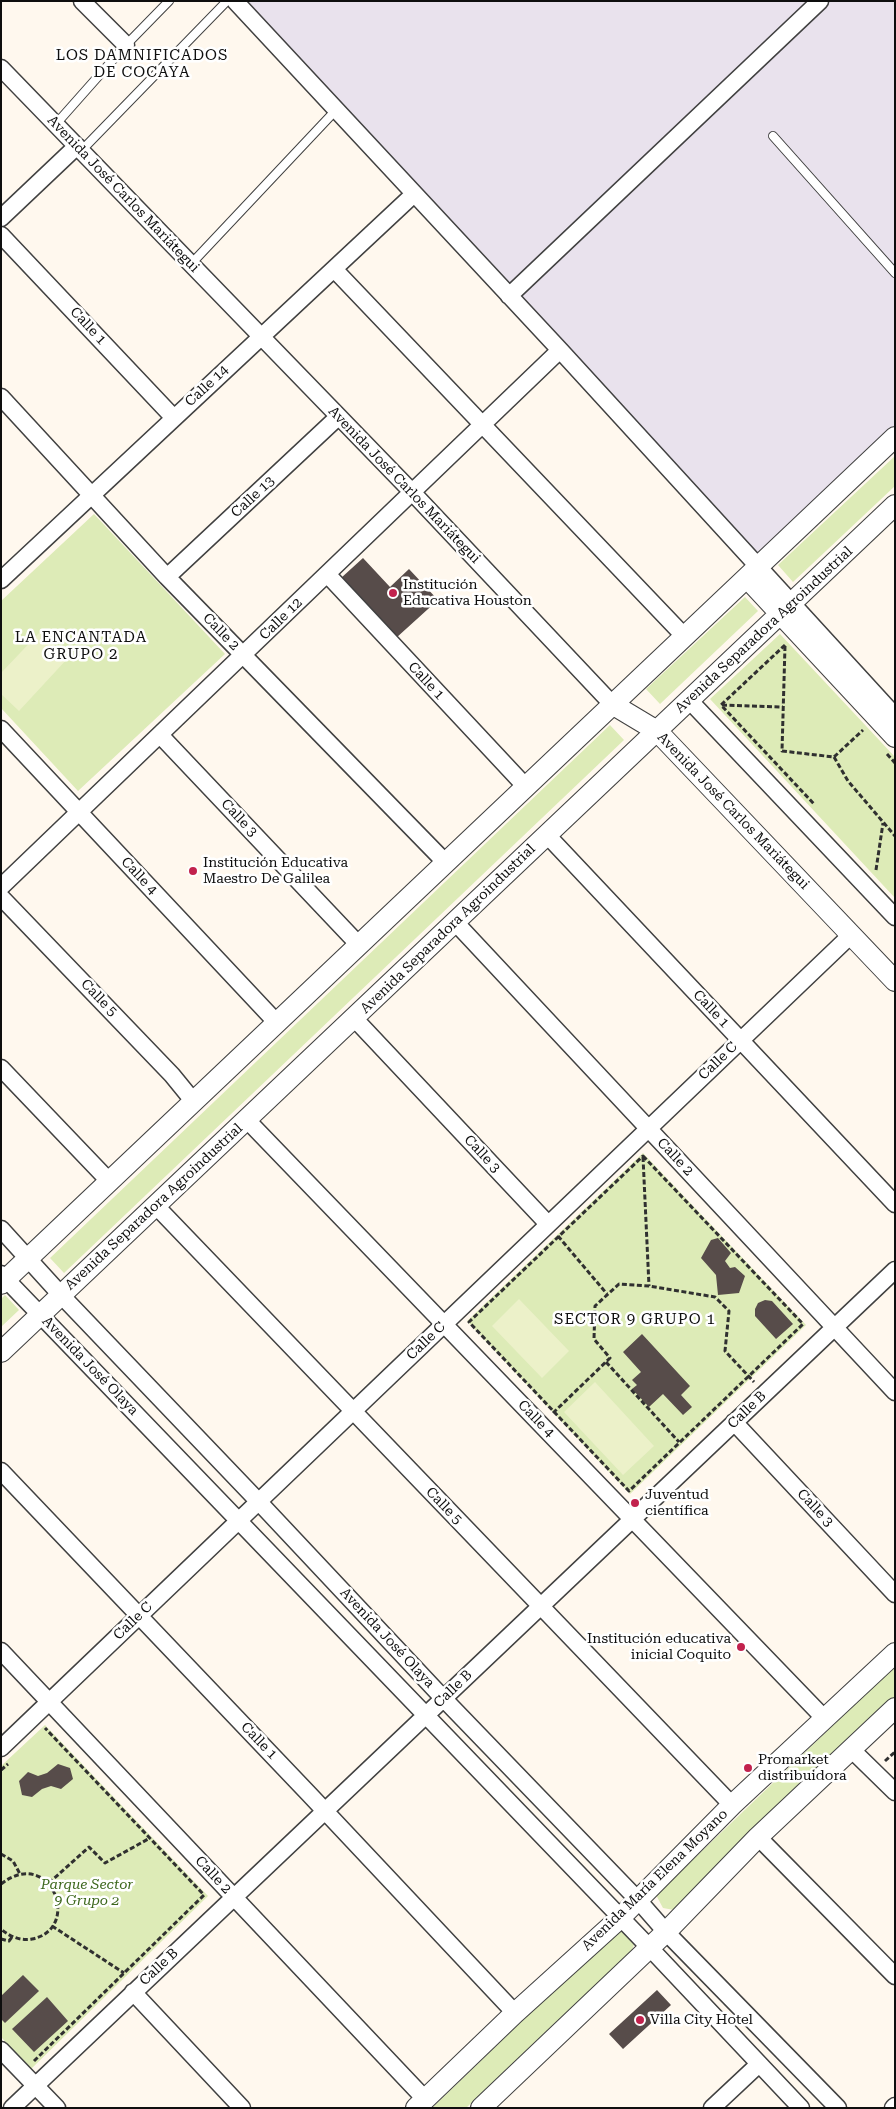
<!DOCTYPE html>
<html>
<head>
<meta charset="utf-8">
<style>
	body { margin:0 }
	#map { position:relative; width:896px; height:2109px; overflow:hidden; background:#fff8ee; font-family:"Roboto Serif",serif }
	canvas { display:block }
	.frame { position:absolute; inset:0; border:2px solid #0e0e0e; pointer-events:none }
</style>
</head>
<body>
<div id="map">
<canvas width="896" height="2109"></canvas>
<div class="frame"></div>
</div>
<script>
const ctx = document.querySelector('canvas').getContext('2d');
ctx.lineJoin = 'round';
function fill(path, color) { ctx.fillStyle = color; ctx.fill(path, 'evenodd'); }
function strokePath(path, color, width, dash) { ctx.strokeStyle = color; ctx.lineWidth = width; ctx.lineCap = dash ? 'butt' : 'round'; ctx.setLineDash(dash || []); ctx.stroke(path); }
function write(font, color, halo, rows, align = 'center') {
  ctx.font = font + ' "Roboto Serif",serif'; ctx.lineWidth = 5; ctx.setLineDash([]); ctx.textBaseline = 'middle'; ctx.strokeStyle = halo; ctx.fillStyle = color; for (const [text, x, y, turn = 0] of rows) {
    ctx.save(); ctx.translate(x, y); ctx.rotate((+turn || 0) * Math.PI / 180); ctx.textAlign = isNaN(turn) ? turn : align; if (halo) ctx.strokeText(text, 0, 0); ctx.fillText(text, 0, 0); ctx.restore();
  }
}
fill(new Path2D(`
	M229,1H895V428L753,562Z`), '#e9e2ed');
fill(new Path2D(`
	M895,456V486L793,582L778,565Z
	M94,514L225,654L78,791L1,708V601Z
	M745,597L758,611L660,704L646,689Z
	M780,634L895,757V898L710,699Z
	M610,725L624,740L64,1273L50,1258Z
	M643,1153L806,1325L630,1494L467,1321Z
	M5,1295L19,1310L1,1327V1299Z
	M895,1666V1699L674,1910L663,1908L656,1895Z
	M45,1725L208,1896L31,2069L1,2037V1766Z
	M625,1930L635,1942L632,1950L466,2108H432L615,1931Z`), '#ddebb7');
fill(new Path2D(`
	M40,632L68,658L19,711L1,694V673Z
	M519,1299L569,1351L542,1378L492,1326Z
	M595,1382L654,1446L623,1475L564,1412Z`), '#ecf1c9');
fill(new Path2D(`
	M363,558L390,587L409,569L438,600L396,638L341,578Z
	M718,1238L731,1253L725,1261L730,1268L735,1267L745,1276L739,1293L718,1295L716,1275L701,1258L711,1240Z
	M765,1300L772,1301L793,1324L776,1339L755,1316V1309L758,1303Z
	M642,1334L690,1386L681,1395L692,1407L683,1415L663,1394L649,1407L632,1389L637,1385L632,1380L641,1372L623,1352Z
	M58,1764L70,1768L73,1779L61,1789L51,1786L42,1789L32,1797L22,1795L19,1781L28,1772L38,1776L47,1773Z
	M23,1975L39,1991L5,2023L1,2019V1996Z
	M657,1990L671,2005L623,2049L609,2034Z
	M47,1997L68,2021L34,2052L12,2029Z`), '#574c4a');
const service = new Path2D(`
	M56,124L126,45L169,1
	M773,136L895,273
	M81,151L227,1
	M191,264L336,110`);
const minor = new Path2D(`
	M82,1L126,45
	M235,1L560,350L895,716
	M1,68L412,492L612,704
	M1,218L77,146
	M1,235L174,418
	M334,269L685,637
	M509,296L820,1
	M1,397L167,577L446,863
	M327,574L526,787
	M167,577L338,417
	M1,580L414,194
	M689,700L895,917
	M1,729L277,1023
	M160,735L359,945
	M547,835L895,1204
	M1,887L560,350
	M1,897L172,1075L194,1102
	M455,922L895,1392
	M354,1018L548,1224
	M1,1068L109,1181
	M247,1120L825,1719
	M156,1206L732,1805
	M1,1229L61,1295L258,1501L443,1698L638,1900L666,1932L838,2108
	M1,1274L649,1947L801,2108
	M734,1422L895,1594
	M1,1471L309,1794L515,2013
	M1,1651L425,2099
	M1,1748L851,935
	M851,1749L895,1792
	M758,1837L895,1976
	M133,1992L242,2108
	M1,2050L57,2108
	M12,2108L895,1270
	M712,2108L759,2064
	M893,2108L895,2106`);
const tertiary = new Path2D(`
	M747,578L895,737
	M612,704L657,731L895,981
	M1,1284L895,437
	M1,1352L895,505
	M416,2108L515,2013L620,1918L732,1805L895,1653
	M481,2108L666,1932L758,1837L895,1708`);
strokePath(service, '#414141', 10);
strokePath(minor, '#414141', 19);
strokePath(tertiary, '#414141', 22);
strokePath(new Path2D(`
	M785,645L721,705L814,804
	M785,646L782,751L834,757L863,730
	M722,705L783,707
	M887,754L895,763
	M834,757L848,781L895,836
	M876,870L883,823
	M643,1156L803,1324L629,1491L469,1322Z
	M643,1157L649,1286
	M558,1236L607,1294
	M606,1362L679,1442
	M553,1413L610,1358L594,1339L595,1306L619,1284L649,1286L715,1297L729,1311L725,1351L754,1382
	M885,1761L895,1752
	M1,1770L8,1764
	M1,1854L13,1861L20,1874
	M49,1883L89,1847L105,1863L150,1838
	M1,1884C51,1845 83,1929 32,1939C21,1941 10,1937 1,1929
	M52,1926L124,1973
	M1,1939L9,1941L12,1937
	M34,2061L204,1895L45,1728`), '#303030', 3, [5, 2.5]);
strokePath(service, '#fff', 8);
strokePath(minor, '#fff', 16);
strokePath(tertiary, '#fff', 20);
for (const [x, y, r, color] of [
	[393,593,5,"#c2224d"],
	[193,871,5,"#c2224d"],
	[635,1503,5,"#c2224d"],
	[741,1647,5,"#c2224d"],
	[748,1768,5,"#c2224d"],
	[640,2020,5,"#c2224d"]
]) { const dot = new Path2D(); dot.arc(x, y, r, 0, 2 * Math.PI); ctx.fillStyle = color; ctx.fill(dot); strokePath(dot, '#fff', 2); }
write('14px', '#0e0e0e', '#fff', [
	["Avenida José Carlos Mariátegui",123,194,46],
	["Calle 1",88,326,47],
	["Calle 14",207,386,-43],
	["Avenida José Carlos Mariátegui",404,485,46],
	["Calle 13",253,497,-43],
	["Calle 12",281,619,-44],
	["Avenida Separadora Agroindustrial",764,630,-43],
	["Calle 2",221,632,46],
	["Calle 1",426,681,47],
	["Avenida José Carlos Mariátegui",733,811,46],
	["Calle 3",239,818,47],
	["Calle 4",139,876,47],
	["Avenida Separadora Agroindustrial",448,929,-44],
	["Calle 5",99,998,46],
	["Calle 1",711,1009,47],
	["Calle C",718,1061,-44],
	["Calle 3",482,1154,47],
	["Calle 2",675,1157,47],
	["Avenida Separadora Agroindustrial",154,1207,-43],
	["Calle C",426,1341,-44],
	["Avenida José Olaya",90,1366,46],
	["Calle B",747,1410,-44],
	["Calle 4",536,1419,46],
	["Calle 5",444,1506,46],
	["Calle 3",815,1508,47],
	["Calle C",133,1621,-44],
	["Avenida José Olaya",387,1638,47],
	["Calle B",453,1689,-44],
	["Calle 1",259,1741,46],
	["Calle 2",213,1875,47],
	["Avenida María Elena Moyano",655,1880,-44],
	["Calle B",159,1967,-43]
]);
write('14px', '#0e0e0e', '#fff', [
	["Institución",403,585],
	["Educativa Houston",403,601],
	["Institución Educativa",203,863],
	["Maestro De Galilea",203,879],
	["Juventud",645,1495],
	["científica",645,1511],
	["Institución educativa",731,1639,"right"],
	["inicial Coquito",731,1655,"right"],
	["Promarket",758,1760],
	["distribuidora",758,1776],
	["Villa City Hotel",650,2020]
], 'left');
write('italic 14px', '#3c671c', '#fff', [
	["Parque Sector",87,1885],
	["9 Grupo 2",87,1901]
]);
ctx.letterSpacing = '1px';
write('15px', '#0e0e0e', '#fff', [
	["LOS DAMNIFICADOS",142,56],
	["DE COCAYA",142,73],
	["LA ENCANTADA",81,638],
	["GRUPO 2",81,655],
	["SECTOR 9 GRUPO 1",635,1320]
]);
ctx.letterSpacing = '0px';
</script>
</body>
</html>
